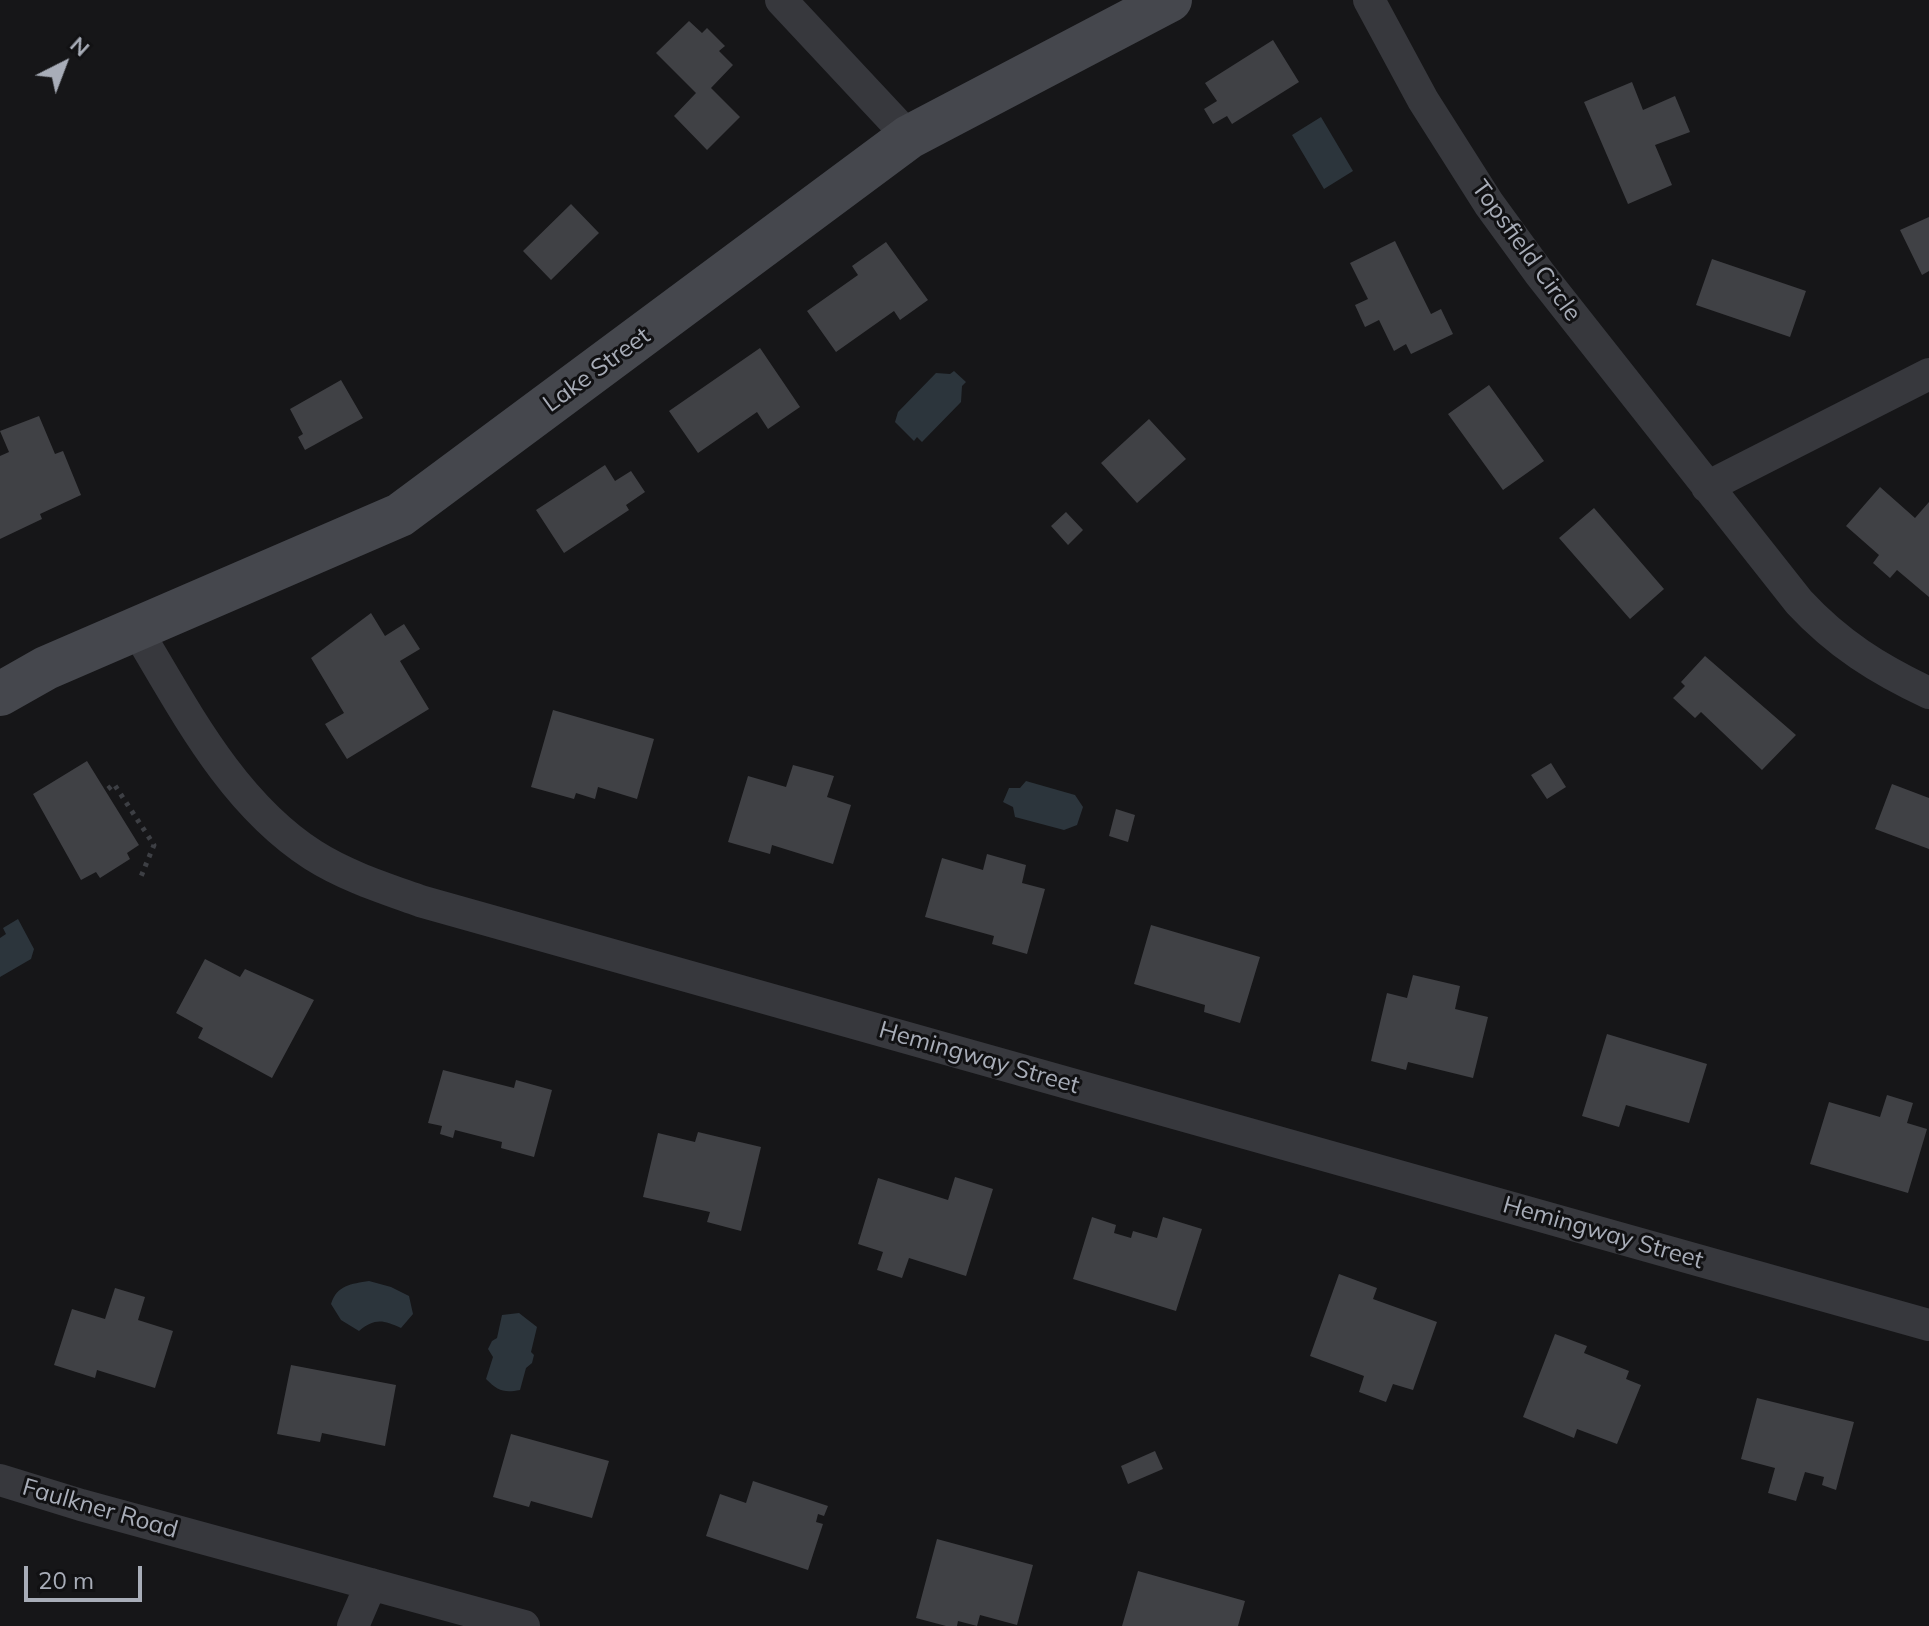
<!DOCTYPE html>
<html>
<head>
<meta charset="utf-8">
<style>
	body { margin:0 }
	#map { position:relative; width:1929px; height:1626px; overflow:hidden; background:#161618; font-family:Mulish,sans-serif }
	canvas { display:block }
	.north { position:absolute; left:24px; top:24px; width:80px; height:80px; -webkit-text-stroke:6px #111113; paint-order:stroke; rotate:42deg; font-size:22px; font-weight:700; line-height:32px; text-align:center; color:#a8adb8 }
	.north::after { content:''; display:block; margin:auto; width:28px; height:36px; background:#a8adb8; clip-path:polygon(50% 0,100% 100%,50% 72%,0 100%) }
	.scale { position:absolute; left:24px; top:1566px; width:118px; height:36px; box-sizing:border-box; border:4px solid #a8adb8; border-top:0; padding-left:10px; font-size:24px; line-height:28px; white-space:nowrap; color:#a8adb8; -webkit-text-stroke:6px #111113; paint-order:stroke }
</style>
</head>
<body>
<div id="map">
<canvas width="1929" height="1626"></canvas>
<div class="north">N</div>
<div class="scale">20 m</div>
</div>
<script>
const ctx = document.querySelector('canvas').getContext('2d');
ctx.lineJoin = 'round';
function fill(path, color) { ctx.fillStyle = color; ctx.fill(path, 'evenodd'); }
function strokePath(path, color, width, dash) { ctx.strokeStyle = color; ctx.lineWidth = width; ctx.lineCap = dash ? 'butt' : 'round'; ctx.setLineDash(dash || []); ctx.stroke(path); }
function write(font, color, halo, rows, align = 'center') {
  ctx.font = font + ' Mulish,sans-serif'; ctx.lineWidth = 6; ctx.setLineDash([]); ctx.textBaseline = 'middle'; ctx.strokeStyle = halo; ctx.fillStyle = color; for (const [text, x, y, turn = 0] of rows) {
    ctx.save(); ctx.translate(x, y); ctx.rotate((+turn || 0) * Math.PI / 180); ctx.textAlign = isNaN(turn) ? turn : align; if (halo) ctx.strokeText(text, 0, 0); ctx.fillText(text, 0, 0); ctx.restore();
  }
}
fill(new Path2D(`
	M1321,117L1353,171L1324,189L1292,135Z
	M954,371L966,382L962,386L961,402L922,442L917,437L914,441L895,422L898,412L936,373L950,374Z
	M1026,781L1075,795L1083,807L1077,825L1064,830L1015,817L1013,807L1003,802L1009,788H1020Z
	M18,919L34,949L31,959L0,977V938L6,934L3,928Z
	M369,1281L391,1287L409,1296L413,1314L401,1328C383,1320 375,1318 359,1331L341,1320L331,1304C337,1285 351,1284 369,1281Z
	M519,1313L537,1327L531,1352L534,1355L532,1363L526,1368L520,1390C504,1393 498,1391 486,1379L493,1357L488,1349L492,1341L497,1338L502,1315Z`), '#2c353c');
fill(new Path2D(`
	M689,21L702,33L707,28L725,46L719,51L733,65L711,88L740,117L707,150L674,116L696,93L656,53Z
	M1273,40L1299,82L1232,124L1227,116L1213,124L1204,109L1217,101L1205,83Z
	M1632,82L1643,110L1675,96L1690,132L1655,145L1672,185L1628,204L1584,102Z
	M571,204L599,233L551,280L523,251Z
	M1929,217V271L1922,275L1900,230Z
	M1395,241L1431,314L1441,309L1453,334L1411,354L1406,344L1394,351L1379,320L1365,327L1355,305L1368,299L1350,263Z
	M886,242L928,300L900,320L894,311L836,352L807,311L858,275L852,266Z
	M1712,259L1806,291L1790,337L1696,305Z
	M760,348L800,407L768,429L757,412L698,453L669,411Z
	M341,380L363,418L305,450L298,437L303,434L290,409Z
	M1489,385L1544,461L1503,490L1448,414Z
	M39,416L55,454L63,451L81,495L40,514L42,519L0,539V456L9,452L0,431Z
	M1149,419L1186,459L1137,503L1101,463Z
	M605,465L615,481L631,471L645,492L626,505L629,510L564,553L536,510Z
	M1880,487L1915,518L1929,502V597L1897,570L1890,578L1873,563L1879,555L1846,526Z
	M1594,508L1664,589L1630,619L1559,538Z
	M1066,512L1083,530L1068,545L1051,526Z
	M371,613L385,636L404,624L420,649L400,661L429,709L347,759L325,724L344,713L311,658Z
	M1705,656L1796,735L1762,770L1701,712L1695,718L1673,698L1685,686L1681,682Z
	M553,710L654,739L637,799L598,787L595,799L576,793L574,799L531,787Z
	M87,761L139,845L127,853L130,859L100,878L96,872L81,880L33,794Z
	M1551,763L1566,787L1547,799L1531,775Z
	M793,765L834,776L827,797L851,805L833,864L772,845L770,854L728,842L748,776L786,787Z
	M1892,784L1929,798V849L1875,829Z
	M1116,809L1135,815L1128,842L1109,836Z
	M987,854L1026,865L1022,883L1045,889L1027,954L992,944L994,936L925,917L942,858L983,870Z
	M1151,925L1260,957L1240,1023L1204,1012L1205,1005L1134,984Z
	M205,959L240,977L245,969L314,1000L272,1078L198,1038L203,1028L176,1013Z
	M1413,975L1460,986L1455,1009L1488,1017L1473,1078L1408,1062L1406,1070L1371,1061L1387,993L1407,998Z
	M1607,1034L1707,1064L1689,1123L1626,1105L1619,1127L1582,1116Z
	M443,1070L514,1088L516,1080L552,1090L534,1157L501,1148L502,1142L455,1130L453,1138L440,1134L442,1126L428,1123Z
	M1887,1095L1913,1103L1907,1123L1927,1129L1908,1193L1810,1164L1829,1102L1880,1117Z
	M698,1132L761,1147L741,1231L707,1222L710,1212L643,1197L658,1133L695,1142Z
	M955,1177L993,1189L966,1276L909,1258L902,1278L877,1270L883,1252L858,1244L878,1178L948,1200Z
	M1092,1217L1116,1225L1114,1233L1131,1238L1133,1231L1157,1238L1163,1217L1202,1229L1176,1311L1073,1279Z
	M1339,1274L1377,1288L1373,1299L1437,1322L1413,1390L1393,1384L1386,1402L1359,1392L1364,1376L1310,1356Z
	M115,1288L145,1297L138,1320L173,1331L155,1388L97,1370L95,1378L54,1365L72,1309L105,1319Z
	M1555,1334L1587,1346L1584,1353L1629,1371L1626,1379L1641,1385L1617,1444L1577,1429L1574,1438L1523,1417Z
	M291,1365L396,1385L385,1446L322,1433L320,1442L277,1434Z
	M1757,1398L1854,1422L1836,1490L1822,1485L1824,1477L1805,1472L1796,1501L1768,1493L1775,1468L1741,1459Z
	M511,1434L609,1461L592,1518L531,1501L529,1507L493,1497Z
	M1155,1451L1163,1469L1128,1484L1121,1466Z
	M753,1481L828,1506L824,1516L818,1514L816,1522L823,1524L808,1570L706,1536L720,1494L746,1503Z
	M937,1539L1033,1565L1017,1625L980,1615L977,1626L958,1621L957,1626H946L916,1618Z
	M1138,1571L1245,1601L1238,1626H1122Z`), '#404145');
strokePath(new Path2D(`
	M108,789L114,784L154,845L140,879`), '#3d3f44', 5, [4, 6]);
strokePath(new Path2D(`
	M781,0L909,137
	M1369,0L1423,100L1489,204L1540,274L1799,602C1838,644 1878,669 1929,693
	M1707,487L1929,374
	M136,629C185,710 231,802 313,855C346,876 384,888 420,901L1929,1325
	M0,1480L81,1505L524,1626
	M353,1626L371,1584`), '#37383d', 32);
strokePath(new Path2D(`
	M0,694L46,668L400,515L909,137L1170,0`), '#45474d', 44);
write('24px', '#a8adb8', '#111113', [
	["Topsfield Circle",1526,251,54],
	["Lake Street",597,370,-36],
	["Hemingway Street",979,1058,16],
	["Hemingway Street",1603,1233,16],
	["Faulkner Road",100,1509,16]
]);
</script>
</body>
</html>
